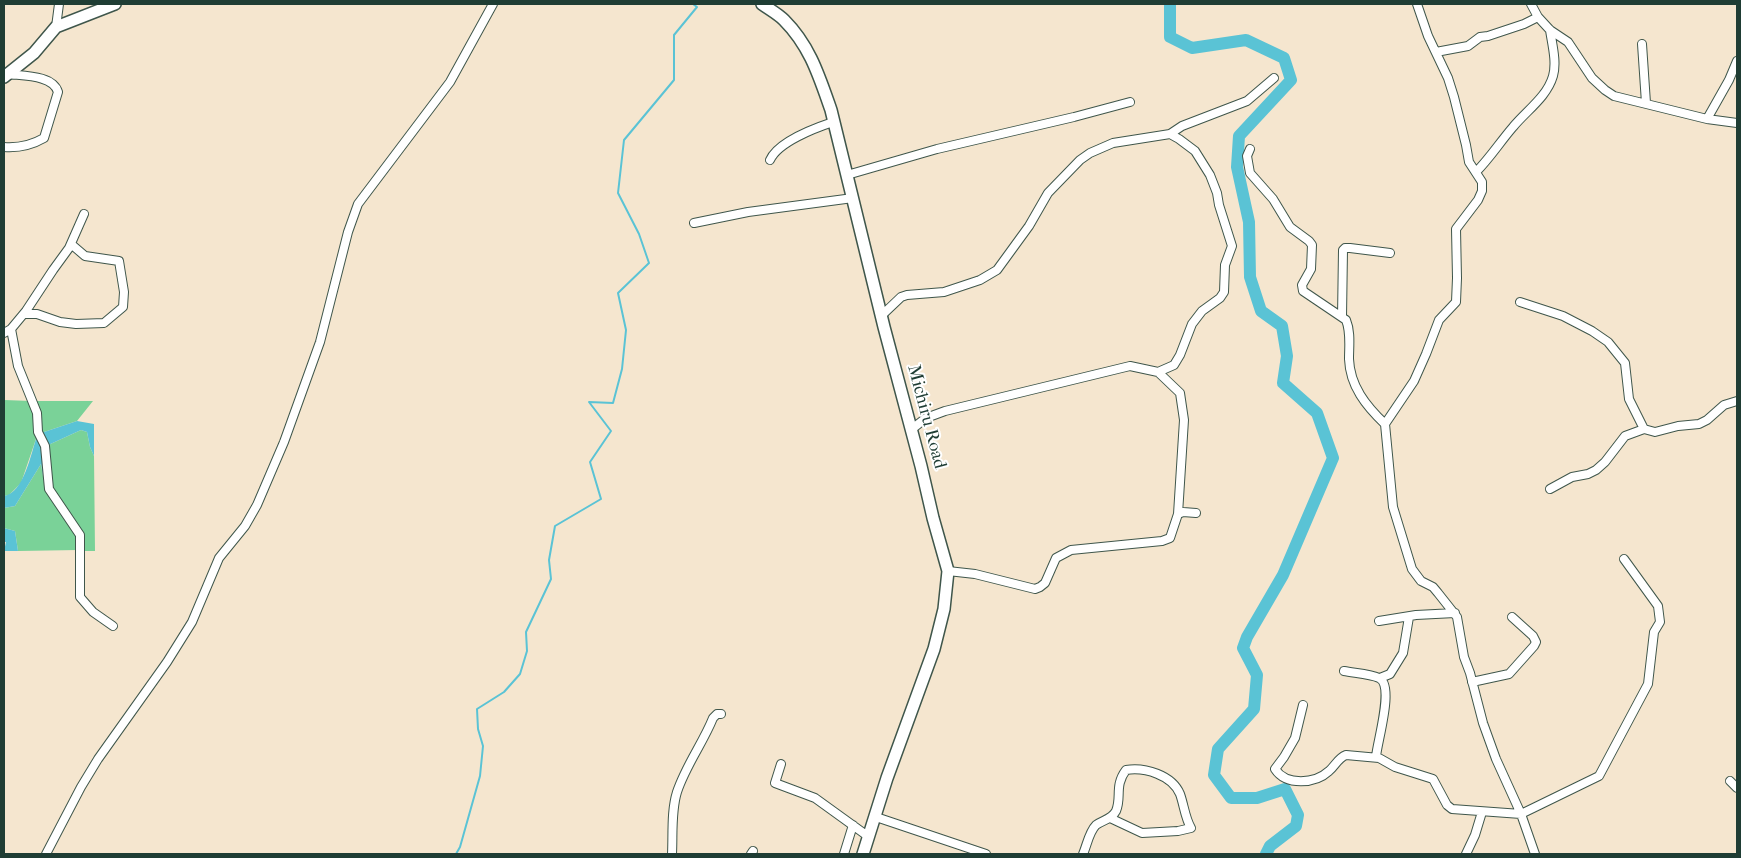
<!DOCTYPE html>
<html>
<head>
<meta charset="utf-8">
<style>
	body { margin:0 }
	#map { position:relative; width:1741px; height:858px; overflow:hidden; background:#f5e6cf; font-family:"IM FELL French Canon",serif }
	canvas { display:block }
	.frame { position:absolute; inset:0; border:5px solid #1f3d34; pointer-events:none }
</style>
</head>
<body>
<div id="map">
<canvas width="1741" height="858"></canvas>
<div class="frame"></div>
</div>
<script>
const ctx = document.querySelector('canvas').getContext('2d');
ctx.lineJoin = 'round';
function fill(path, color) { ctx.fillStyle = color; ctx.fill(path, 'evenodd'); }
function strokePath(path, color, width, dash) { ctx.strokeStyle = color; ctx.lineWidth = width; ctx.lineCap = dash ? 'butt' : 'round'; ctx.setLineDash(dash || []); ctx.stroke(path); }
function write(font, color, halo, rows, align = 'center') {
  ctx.font = font + ' "IM FELL French Canon",serif'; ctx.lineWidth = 4; ctx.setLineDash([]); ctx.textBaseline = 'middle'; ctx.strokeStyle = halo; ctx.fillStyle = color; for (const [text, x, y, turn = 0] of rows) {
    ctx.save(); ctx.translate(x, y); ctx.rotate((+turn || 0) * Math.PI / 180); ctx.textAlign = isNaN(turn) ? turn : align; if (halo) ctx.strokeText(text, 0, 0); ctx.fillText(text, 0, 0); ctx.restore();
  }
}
fill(new Path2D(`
	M4,400L31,401L38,416L37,436L21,483L9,495L4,496Z
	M35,401H93L77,421L41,433Z
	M81,430L87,432L90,447L94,456L95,551H81L80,533L50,488L46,446Z
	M41,464L45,488L77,533L78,550L18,551L15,531L4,528V508L15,506Z`), '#7ad298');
fill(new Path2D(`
	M77,421L94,424V456L90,447L87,432L81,430L46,446L41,433Z
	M37,436L44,443L45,488L41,464L15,506L4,508V496C24,493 31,453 37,436Z
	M4,528L15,531L18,551H4L6,542H4Z`), '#5ac3d5');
strokePath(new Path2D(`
	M456,854L460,847L480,776L483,746L478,729L477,709L504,692L520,674L527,651L526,632L551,579L549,560L555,526L601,499L590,462L611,431L589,402L613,403L622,369L626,330L618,293L649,263L639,234L618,193L624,140L674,80V35L697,7L693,4`), '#5ac3d5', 2);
strokePath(new Path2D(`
	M1170,4V37L1192,48L1246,40L1284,58L1291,80L1239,136L1237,167L1249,222L1250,277L1261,311L1282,326L1287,356L1283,383L1317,413L1333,458L1283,575L1247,637L1243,648L1257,675L1254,709L1218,749L1214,775L1231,798H1257L1285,789L1298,815L1296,826L1270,846L1266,854`), '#5ac3d5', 12);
const street = new Path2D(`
	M1417,4L1428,36L1448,78L1454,97L1466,145L1469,162L1482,182V191L1478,200L1456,229L1457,278L1456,302L1439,320L1426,354L1414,381L1385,424L1393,507L1412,569L1421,581L1433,587L1438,593L1457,617L1464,657L1470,673L1483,723L1496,759L1521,814L1535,854
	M1531,4L1538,17L1550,30L1568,42L1592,78L1605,90L1614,96L1707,119L1737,123
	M56,27L59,4
	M1642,44L1646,103
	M1436,52L1468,46L1480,37L1488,36L1524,24L1538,17
	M1707,119L1729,80L1737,61
	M4,147C18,148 32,145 44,138L58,92C53,75 23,76 8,74
	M1250,149L1247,156L1250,173L1273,199L1290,227L1309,241L1312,245L1311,269L1302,285L1303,291L1346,320C1351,332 1349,346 1349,359C1350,386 1366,406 1385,424
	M770,160C778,142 815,128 833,122
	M1476,172C1490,158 1500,142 1513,127C1526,111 1547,97 1553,76C1557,62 1552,44 1550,30
	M847,175L937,149L1074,117L1130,102
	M694,223L748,212L853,198
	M1520,302L1563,316L1592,331L1608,342L1625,363L1629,399L1644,429
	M24,314H37L60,322L76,324L104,323L123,307L124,292L119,261L85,256L71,244
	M881,316L901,297L907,295L944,292L980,280L997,270L1029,226L1048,193L1080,160L1090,153L1113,143L1170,134L1182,126L1247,101L1274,78
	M1342,317L1343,250L1345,248H1350L1390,253
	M11,329L18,366L37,413L38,432L45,446L49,489L80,535V597L93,612L113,626
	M4,333L11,329L26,311L53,270L69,248L84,214
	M912,429L926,418L945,411L1130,366L1158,372L1174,365L1180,355L1192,324L1202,311L1220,298L1224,292L1225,265L1232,246L1219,205L1217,193L1210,175L1195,151L1179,139L1170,134
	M1550,489L1572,477L1588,474L1596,470L1605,462L1625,436L1644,429L1655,432L1678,426L1699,424L1707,420L1724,405L1737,401
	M1178,514L1183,512L1196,513
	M948,571L975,574L1035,589L1040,587L1045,583L1056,558L1071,550L1162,541L1170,538L1178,514L1184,420L1180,393L1158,372
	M1379,621L1416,615L1455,613
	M1344,671C1354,673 1371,674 1379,678C1395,685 1377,742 1376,757
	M1380,678L1390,674L1403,653L1409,617
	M1472,682L1509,674L1534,646L1536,642L1533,636L1512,617
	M1303,705L1295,738L1284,757L1275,769C1286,786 1315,784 1329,771C1335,766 1338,758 1346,755L1379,758L1395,767L1433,779L1447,805L1452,809L1521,814L1599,776L1648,684L1654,632L1660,622L1658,606L1624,559
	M781,764L775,783L815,798L869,837
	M1730,781L1737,788
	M876,817L986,854
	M46,854L81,787L98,759L167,662L192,622L219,558L245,526L257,505L284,442L320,342L348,232L358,204L450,82L493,4
	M672,854C673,834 671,811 677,792C686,765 703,743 713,718L717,714H721
	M751,854L753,851
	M844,854L853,825
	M1083,854C1087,845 1089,832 1096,825C1103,820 1112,819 1116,811C1122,797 1114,786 1126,770C1145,767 1172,775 1180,794C1184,805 1185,818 1191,828L1178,831L1142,833L1110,818
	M1466,854L1475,835L1482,812`);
const secondary = new Path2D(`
	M762,4C769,9 778,14 784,20C810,46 819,76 831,110L884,327L921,466L933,518L948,571L944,609L934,649L887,778L863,854
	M4,77L34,53L56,27L115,4`);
strokePath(street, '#3f564b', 10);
strokePath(secondary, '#3f564b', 14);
strokePath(street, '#fff', 8);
strokePath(secondary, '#fff', 11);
write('18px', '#1f3d34', '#fff', [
	["Michiru Road",926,417,75]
]);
</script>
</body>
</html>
